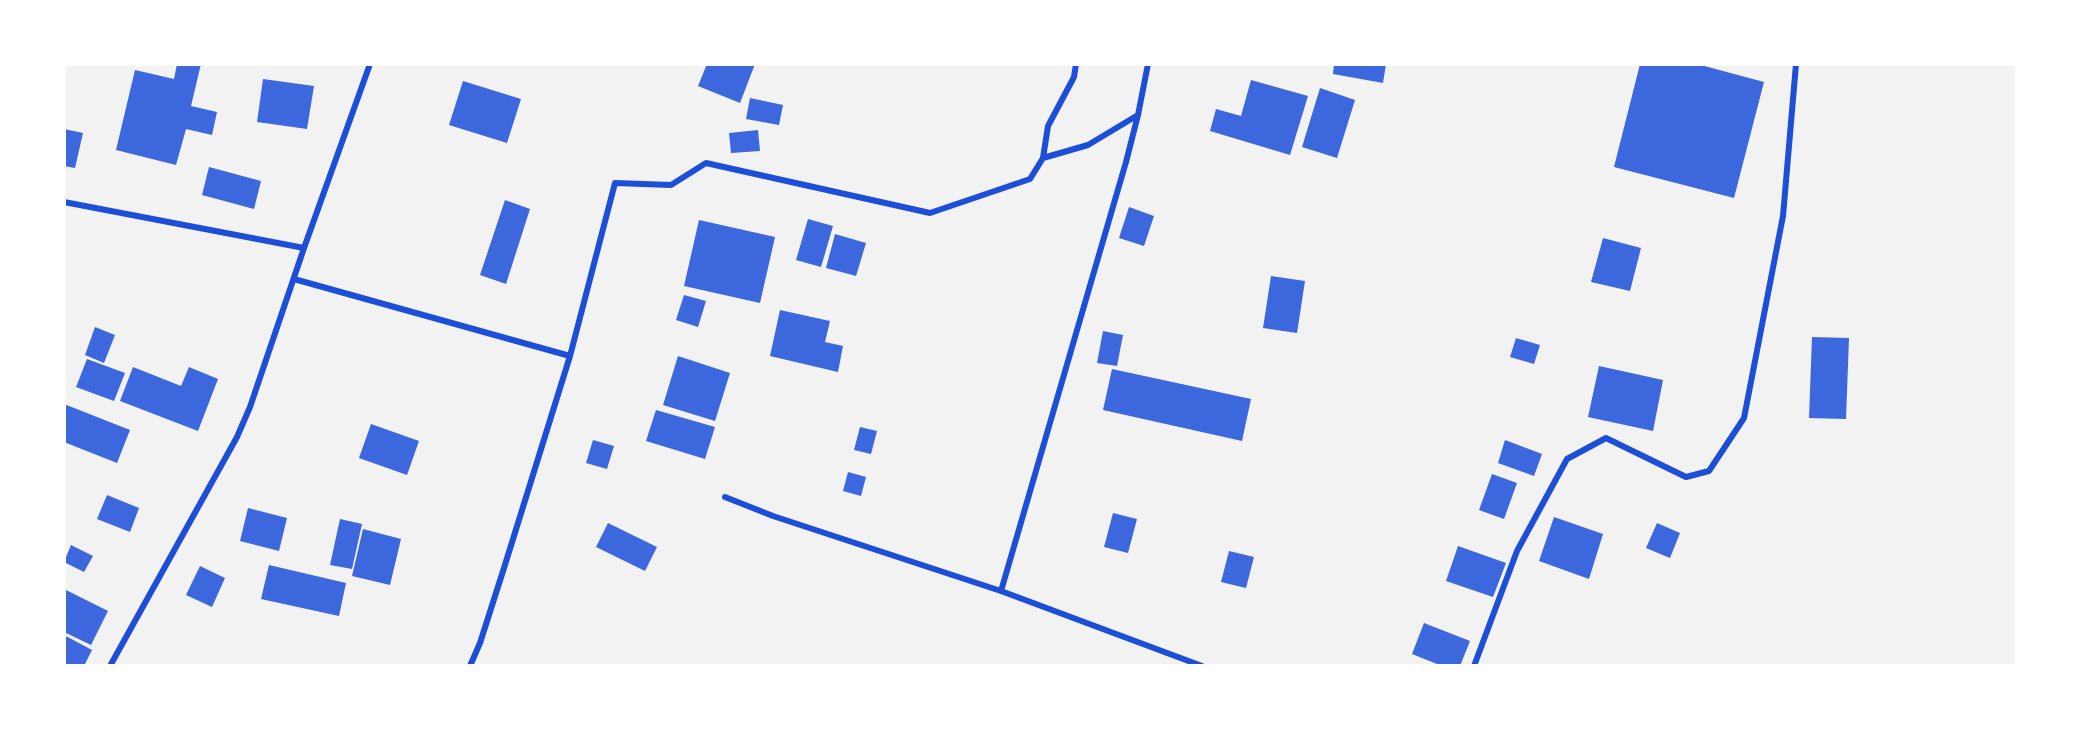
<!DOCTYPE html>
<html>
<head>
<meta charset="utf-8">
<style>
	body { margin:0 }
	#map { position:relative; width:2081px; height:730px; overflow:hidden; background:#f2f2f2; font-family:Karla,sans-serif }
	canvas { display:block }
	.frame { position:absolute; inset:0; border:66px solid #fff; pointer-events:none }
</style>
</head>
<body>
<div id="map">
<canvas width="2081" height="730"></canvas>
<div class="frame"></div>
</div>
<script>
const ctx = document.querySelector('canvas').getContext('2d');
ctx.lineJoin = 'round';
function fill(path, color) { ctx.fillStyle = color; ctx.fill(path, 'evenodd'); }
function strokePath(path, color, width, dash) { ctx.strokeStyle = color; ctx.lineWidth = width; ctx.lineCap = dash ? 'butt' : 'round'; ctx.setLineDash(dash || []); ctx.stroke(path); }
fill(new Path2D(`
	M177,64H201L191,106L217,112L212,135L186,129L176,165L116,150L135,70L174,79Z
	M707,64H755L740,103L698,86Z
	M1334,64H1386L1383,83L1333,74Z
	M1640,64H1697L1764,82L1734,198L1614,167Z
	M263,79L314,86L307,129L257,122Z
	M1251,80L1308,96L1290,155L1210,131L1216,109L1241,116Z
	M463,81L521,99L507,143L449,125Z
	M1320,88L1355,100L1337,158L1302,147Z
	M750,98L783,105L779,125L746,119Z
	M64,129L83,133L75,168L64,166Z
	M758,130L760,151L731,153L729,133Z
	M209,167L261,181L254,209L202,195Z
	M505,200L530,209L506,284L480,275Z
	M1129,207L1154,216L1144,246L1119,238Z
	M808,219L833,226L821,267L796,260Z
	M699,220L775,237L760,303L684,286Z
	M835,234L866,243L856,276L826,268Z
	M1603,238L1641,248L1630,291L1591,282Z
	M1271,276L1305,281L1297,333L1263,328Z
	M684,295L706,301L698,327L676,320Z
	M780,310L830,321L825,342L843,346L838,372L770,356Z
	M95,327L115,335L104,363L85,355Z
	M1103,331L1123,335L1117,366L1097,363Z
	M1812,337L1849,338L1846,419L1809,418Z
	M1516,338L1540,345L1534,364L1510,357Z
	M678,356L730,373L715,421L663,405Z
	M87,359L125,373L114,401L76,387Z
	M1599,366L1663,380L1653,431L1588,417Z
	M133,367L181,386L189,367L218,379L198,431L120,401Z
	M1112,369L1251,399L1242,441L1103,410Z
	M64,404L130,430L117,463L64,442Z
	M656,410L715,427L705,459L646,441Z
	M371,424L419,441L407,475L359,458Z
	M860,427L877,431L871,454L854,450Z
	M593,440L614,446L607,469L586,463Z
	M1505,440L1542,454L1534,476L1498,463Z
	M848,472L866,477L861,496L843,491Z
	M1492,474L1517,483L1504,519L1479,510Z
	M107,495L139,508L130,532L97,519Z
	M248,508L287,518L279,551L240,541Z
	M1113,513L1137,519L1128,553L1104,547Z
	M1554,517L1603,534L1589,579L1539,561Z
	M340,519L362,524L352,569L330,565Z
	M608,523L657,547L645,571L596,547Z
	M1657,523L1680,533L1670,558L1646,548Z
	M363,529L401,539L390,585L352,576Z
	M71,545L93,556L84,572L64,562Z
	M1458,546L1506,563L1493,597L1446,581Z
	M1229,551L1254,557L1246,588L1221,582Z
	M269,565L346,583L339,616L261,599Z
	M200,566L225,578L212,607L186,595Z
	M64,589L108,611L91,645L64,632Z
	M1424,623L1470,641L1460,666H1442L1412,654Z
	M64,635L92,650L84,666H64Z`), '#3d67dc');
strokePath(new Path2D(`
	M1043,158L1088,145L1138,115
	M64,202L304,248
	M294,279L570,356
	M725,497L773,516L1001,591L1202,666
	M1001,591L1126,162L1138,115L1148,64
	M110,666L237,437L250,407L304,248L370,64
	M470,666L480,643L504,568L570,356L615,183L671,185L706,163L930,213L1030,179L1043,158L1048,126L1074,77L1076,64
	M1474,666L1517,551L1567,459L1606,438L1686,477L1709,471L1744,418L1783,216L1796,64`), '#1d4ed8', 6);
</script>
</body>
</html>
